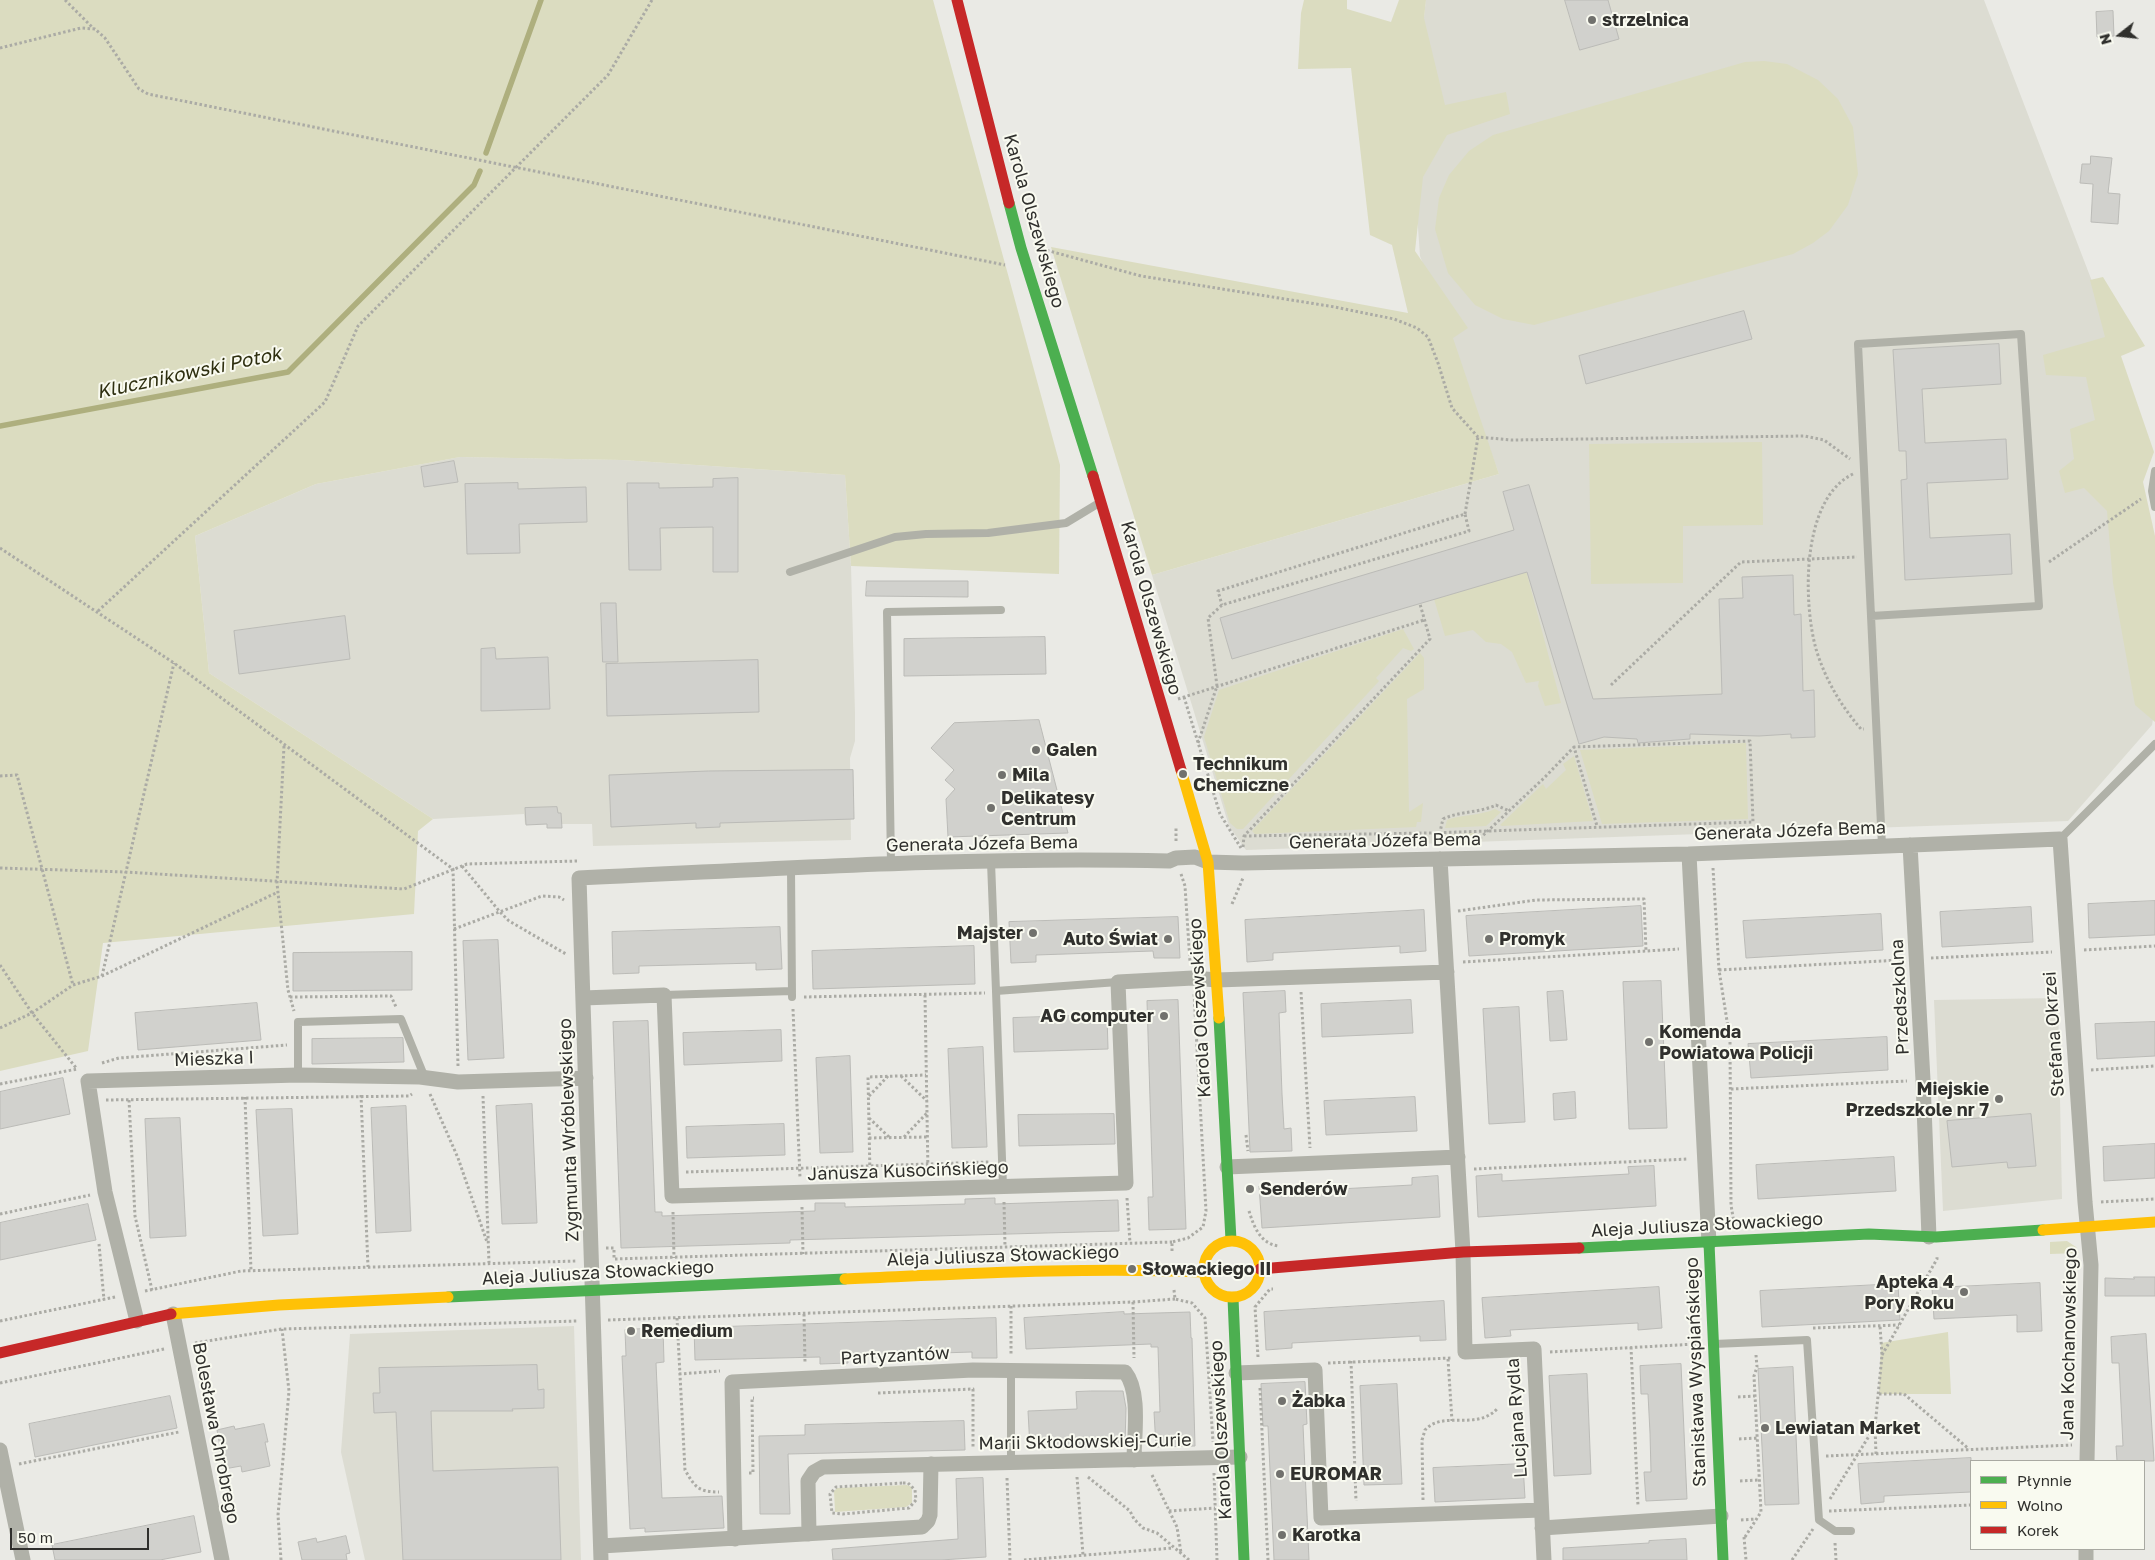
<!DOCTYPE html>
<html>
<head>
<meta charset="utf-8">
<style>
	body { margin:0 }
	#map { position:relative; width:2155px; height:1560px; overflow:hidden; background:#eaeae5; font-family:"Golos Text",sans-serif }
	canvas { display:block }
	.legend { position:absolute; left:1970px; top:1460px; width:175px; height:90px; box-sizing:border-box; background:#f9faf0; border:1px solid #a9a9a2; margin:0; padding:6px 9px; list-style:none; font-size:15px; color:#30302d }
	.legend li { display:flex; align-items:center; gap:10px; height:25px }
	.legend b { width:25px; border:1px solid #a9a9a2 }
	.north { position:absolute; left:2095px; top:10px; width:50px; height:50px; -webkit-text-stroke:4px #f9faf0; paint-order:stroke; rotate:254deg; font-size:14px; font-weight:700; line-height:20px; text-align:center; color:#30302d }
	.north::after { content:''; display:block; margin:auto; width:18px; height:22px; background:#30302d; clip-path:polygon(50% 0,100% 100%,50% 72%,0 100%) }
	.scale { position:absolute; left:10px; top:1528px; width:139px; height:22px; box-sizing:border-box; border:2px solid #30302d; border-top:0; padding-left:6px; font-size:15px; line-height:18px; white-space:nowrap; color:#30302d; -webkit-text-stroke:4px #f9faf0; paint-order:stroke }
</style>
</head>
<body>
<div id="map">
<canvas width="2155" height="1560"></canvas>
<ul class="legend">
<li><b style="height:6px;background:#4caf50"></b>Płynnie</li>
<li><b style="height:6px;background:#ffc107"></b>Wolno</li>
<li><b style="height:6px;background:#c62828"></b>Korek</li>
</ul>
<div class="north">N</div>
<div class="scale">50 m</div>
</div>
<script>
const ctx = document.querySelector('canvas').getContext('2d');
ctx.lineJoin = 'round';
function fill(path, color) { ctx.fillStyle = color; ctx.fill(path, 'evenodd'); }
function strokePath(path, color, width, dash) { ctx.strokeStyle = color; ctx.lineWidth = width; ctx.lineCap = dash ? 'butt' : 'round'; ctx.setLineDash(dash || []); ctx.stroke(path); }
function write(font, color, halo, rows, align = 'center') {
  ctx.font = font + ' "Golos Text",sans-serif'; ctx.lineWidth = 4; ctx.setLineDash([]); ctx.textBaseline = 'middle'; ctx.strokeStyle = halo; ctx.fillStyle = color; for (const [text, x, y, turn = 0] of rows) {
    ctx.save(); ctx.translate(x, y); ctx.rotate((+turn || 0) * Math.PI / 180); ctx.textAlign = isNaN(turn) ? turn : align; if (halo) ctx.strokeText(text, 0, 0); ctx.fillText(text, 0, 0); ctx.restore();
  }
}
fill(new Path2D(`
	M1426,0H1984L2113,336L2155,707L2152,725L2068,821L1246,850L1229,826L1152,575L1499,474L1420,256L1411,126Z
	M460,457L622,460L845,475L851,566L855,713V741L850,758L851,840L593,846L592,824H525L524,814L433,819L209,673L195,536L316,484Z
	M2058,998L2062,1199L1943,1211L1934,1000Z
	M574,1326L581,1560H365L341,1452L350,1334Z`), '#dcdcd2');
fill(new Path2D(`
	M0,0H933L1060,465L1059,574L851,566L845,475L622,460L460,457L316,484L195,536L209,673L433,819L418,831L414,914L103,943L88,1051L0,1071Z
	M1304,0H1347V9L1391,22L1399,0H1426L1424,18L1445,105L1506,92L1510,114L1447,135L1423,177L1415,251L1468,328L1453,338L1499,474L1152,575L1051,247L1408,313L1392,245L1370,235L1351,68L1298,69L1301,13Z
	M1764,61L1787,64L1818,80L1838,99L1853,127L1858,174L1848,205L1829,231L1813,243L1793,254L1534,325L1503,319L1475,305L1448,273L1435,229L1439,198L1449,175L1469,151L1493,135L1745,62Z
	M2103,277L2145,346L2121,356L2154,452L2143,482L2155,536V722L2135,705L2113,583L2107,511L2084,488L2065,493L2059,471L2074,459L2070,429L2095,420L2086,377L2046,375L2043,355L2105,337L2090,280Z
	M1762,442L1763,525L1683,526V583L1591,584L1589,444Z
	M1523,559L1561,703L1545,706L1538,686L1539,681L1526,683L1512,652L1501,644L1486,642L1473,630L1445,636L1434,599Z
	M1403,629L1414,649L1411,651L1403,648L1376,678L1379,681L1243,829H1237L1230,823L1204,737L1219,690Z
	M1420,653L1424,658V689L1407,699L1409,812L1423,803L1421,822H1417L1416,827L1255,834L1252,831Z
	M1746,743L1748,819L1602,824L1580,750Z
	M1574,756L1593,821L1502,826L1500,825L1543,784L1546,789L1566,770L1563,764Z
	M1495,809L1501,812L1486,826L1445,828L1447,820C1463,814 1480,816 1495,809Z
	M1474,833L1476,835L1469,843H1451L1444,839V835Z
	M2067,1241L2076,1247L2079,1253L2050,1254V1242Z
	M1948,1332L1951,1394H1879L1881,1343Z
	M907,1485L912,1487V1503L906,1507L835,1512L834,1491L837,1488Z`), '#dbdcc0');
strokePath(new Path2D(`
	M486,153L541,0
	M0,426L288,372L474,185L480,171`), '#aeaf7e', 5.5);
const building = new Path2D(`
	M1565,0H1608L1619,39L1580,50Z
	M2113,11L2114,36L2097,37L2096,12Z
	M2091,156L2112,158L2108,193L2120,194L2118,224L2091,222L2093,184L2080,183L2082,164H2090Z
	M1744,311L1752,339L1586,384L1579,356Z
	M1999,344L2001,384L1922,389L1925,443L2006,439L2008,479L1927,483L1930,538L2010,534L2012,574L1905,580L1901,480L1907,479L1906,451H1899L1893,350Z
	M454,461L458,482L424,487L421,467Z
	M738,478V572H713V527L660,528L661,570H629L627,483H659V488L713,487V479Z
	M518,483V489L586,487L587,522L519,524L520,553L467,554L465,484Z
	M1529,485L1593,699L1722,694L1719,599L1743,598L1742,577L1793,575L1794,615L1801,614L1803,691L1814,690L1815,737L1791,738V734L1759,736L1690,734V739L1638,743L1637,739L1604,737L1579,744L1527,572L1232,659L1220,618L1514,530L1503,492Z
	M867,581H968V597L866,596Z
	M601,603H616L618,662H603Z
	M345,616L350,659L239,674L234,631Z
	M1045,637L1046,674L904,676V639Z
	M495,648L496,659L548,657L550,709L481,711V649Z
	M758,660L759,712L607,716L606,664Z
	M1039,720L1068,833L948,837L946,799L955,789L945,780L954,770L931,748L954,723Z
	M853,770L854,819L720,823V827L696,828V823L611,827L609,775L708,771Z
	M557,807L558,813H561L562,828H547V824L526,825L525,808Z
	M2155,901V935L2089,938L2088,904Z
	M1641,906L1643,946L1469,956L1466,916Z
	M2031,907L2033,942L1942,947L1940,912Z
	M1424,910L1426,951L1400,953V946L1273,953V960L1247,962L1245,920Z
	M1881,914L1883,950L1746,958L1743,921Z
	M1178,917L1180,958H1154L1153,951L1036,955V962L1011,963L1009,922Z
	M780,927L782,969L756,970V963L639,966V973L613,974L612,932Z
	M498,940L504,1058L468,1060L463,941Z
	M974,946L975,984L813,989L812,951Z
	M412,952V990L293,991V953Z
	M1661,981L1667,1128L1629,1129L1623,982Z
	M1285,991L1286,1012L1279,1013L1282,1094L1284,1129L1291,1128L1292,1151L1250,1152L1243,993Z
	M1563,991L1567,1040L1550,1041L1547,992Z
	M1178,1000L1186,1229L1149,1230L1148,1197H1153L1147,1001Z
	M1411,1000L1413,1033L1322,1037L1321,1004Z
	M257,1003L261,1040L138,1050L135,1013Z
	M1519,1007L1525,1122L1489,1124L1483,1009Z
	M1107,1015L1108,1049L1014,1052L1013,1018Z
	M648,1021L655,1212H662V1216L815,1211V1203H845V1207L965,1204V1199L995,1198V1204L1118,1200L1119,1231L790,1240V1243L621,1248L613,1022Z
	M2155,1022V1056L2097,1059L2095,1024Z
	M781,1030L782,1061L684,1065L683,1033Z
	M1887,1037L1888,1070L1751,1078L1748,1044Z
	M403,1038L404,1062L312,1064V1039Z
	M983,1047L987,1147L952,1148L948,1049Z
	M850,1056L853,1152L820,1153L816,1058Z
	M63,1078L70,1114L0,1129V1092Z
	M1575,1092L1576,1118L1554,1120L1553,1094Z
	M1415,1097L1417,1131L1326,1135L1324,1101Z
	M532,1104L537,1223L502,1224L496,1106Z
	M406,1106L411,1231L376,1233L371,1108Z
	M292,1109L298,1234L263,1236L256,1110Z
	M1114,1114L1115,1144L1019,1146L1018,1115Z
	M2031,1114L2036,1166L2008,1168L2007,1162L1952,1167L1947,1121Z
	M180,1118L186,1236L150,1238L145,1119Z
	M784,1124L785,1155L687,1158L686,1127Z
	M2155,1144V1178L2104,1181L2103,1147Z
	M1894,1157L1896,1191L1758,1199L1756,1165Z
	M1654,1166L1656,1206L1478,1217L1476,1176L1502,1174V1181L1629,1174L1628,1167Z
	M1438,1176L1440,1217L1262,1228L1259,1186L1285,1185V1192L1412,1185V1178Z
	M88,1204L96,1240L0,1260V1223Z
	M2134,1277H2155V1296H2105V1278L2134,1279Z
	M2040,1283L2042,1331L2017,1332V1315L1934,1319L1932,1288Z
	M1898,1284L1900,1320L1762,1327L1760,1291Z
	M1659,1287L1662,1328L1638,1330V1323L1510,1330L1511,1336L1485,1338L1482,1298Z
	M1444,1301L1446,1340L1420,1341V1336L1292,1343V1348L1266,1350L1264,1312Z
	M1124,1312V1314L1190,1312L1191,1338H1192L1195,1446L1156,1447L1154,1412H1160L1158,1347H1151V1344L1026,1349L1024,1318Z
	M996,1318L997,1358H972V1352L847,1356L848,1363L820,1364V1357L695,1360L694,1328Z
	M663,1328L664,1362L656,1363L662,1498L722,1496L724,1528L645,1532V1528L630,1529L622,1356H626L625,1330Z
	M2146,1334L2154,1461H2117L2116,1446H2123L2119,1363H2112L2111,1337Z
	M1681,1364L1687,1499L1646,1501L1644,1472H1651L1650,1433L1648,1394H1641L1640,1366Z
	M537,1365L538,1390L544,1389V1408L512,1409L513,1411H431L433,1471L558,1467L561,1560H403L396,1412L374,1413L373,1393H380L379,1368Z
	M1793,1367L1799,1504L1765,1505L1758,1369Z
	M1587,1374L1591,1474L1554,1476L1549,1376Z
	M1305,1382L1307,1424L1303,1425L1309,1560H1274L1268,1426H1263L1261,1384Z
	M1397,1384L1402,1484L1364,1485L1360,1386Z
	M1091,1391H1123L1126,1408L1125,1445L1030,1448L1028,1411L1077,1409L1076,1392Z
	M170,1396L177,1428L35,1457L29,1424Z
	M964,1421L965,1450L788,1454L790,1514H760L759,1436L805,1435V1425Z
	M264,1424L268,1442H265L270,1466L242,1472L241,1466L224,1469L217,1430L234,1426L235,1429Z
	M1971,1458V1492L1884,1496V1502L1861,1504L1858,1464Z
	M1523,1464L1525,1498L1435,1502L1433,1468Z
	M983,1478L986,1557L941,1560H833L832,1549L958,1539L956,1479Z
	M194,1516L201,1552L160,1560H55L52,1545Z
	M346,1536L350,1553L346,1554L347,1560H302L298,1542L316,1538L317,1542Z
	M1686,1539L1687,1560H1563V1548L1649,1543V1541Z`);
fill(building, '#d1d1cd');
strokePath(building, '#bbbbb7', 1);
strokePath(new Path2D(`
	M65,0L94,29
	M0,48L81,28L95,29L105,38L139,89L148,94L1005,265
	M1042,249L1141,276L1335,307L1394,319L1417,328L1428,337L1438,363L1452,408L1478,437L1512,440L1804,436L1824,440L1850,459
	M1853,474C1801,499 1803,602 1816,649C1825,679 1841,706 1861,729H1864
	M1465,514L1478,437
	M0,548L174,663L453,869L458,1066
	M2049,562L2141,499
	M98,611L325,402L358,326L608,75L652,0
	M1611,685L1741,562L1857,557
	M1184,697L1220,814L1241,848
	M1178,699L1424,620
	M1198,743L1217,686L1208,618L1222,605L1469,531L1465,514L1218,591L1222,605
	M284,746L277,883L288,990L294,1011
	M0,776L17,775L73,985
	M1244,836L1429,833L1753,822L1750,741L1574,747L1597,826
	M1176,841V828
	M1476,842L1544,778L1574,747
	M1444,843C1438,835 1441,828 1443,819C1460,811 1479,813 1496,805L1509,811
	M1243,847L1244,836L1430,639L1420,604
	M462,866L500,912L509,921L566,954
	M0,868L125,872L404,889L467,864L577,861
	M1713,868L1719,970L1730,1040L1731,1205L1734,1223
	M1181,874L1185,886L1190,962
	M1232,904L1243,878
	M1458,911L1536,900L1644,899L1646,951
	M454,929L542,896L559,897L564,900
	M2084,950L2155,946
	M1931,958L2052,952
	M1463,962L1679,949
	M0,965L32,1013L77,1069
	M1719,970L1900,960
	M102,976L174,663
	M1301,992L1310,1148
	M925,995L928,1173
	M290,997L391,996L396,1007
	M804,997L985,993
	M793,1009L800,1178
	M0,1028L32,1013L73,985L102,976L278,892
	M102,1063L119,1058L287,1045
	M2091,1070L2155,1066
	M901,1076L927,1101
	M0,1084L77,1069
	M1731,1089L1907,1081
	M430,1094L458,1158L487,1242
	M361,1095L368,1267
	M483,1096L489,1263
	M869,1096L888,1076
	M245,1097L251,1271
	M106,1100L409,1096L412,1094
	M129,1100L135,1216L152,1290
	M869,1118L889,1137
	M1246,1135L1248,1151
	M904,1137L927,1113
	M869,1138L927,1137
	M1474,1169L1688,1159
	M686,1172L989,1162
	M870,1175L868,1077L926,1075
	M1127,1198L1130,1243
	M1004,1202L1005,1247
	M2101,1202L2155,1199
	M802,1207L803,1254
	M1249,1211C1254,1227 1260,1243 1278,1246
	M673,1212L674,1258
	M0,1214L90,1195
	M99,1244L104,1300
	M606,1248H614V1259L1172,1242
	M1172,1251V1242L1188,1238L1203,1227L1206,1211L1194,993
	M1174,1290L1175,1299L1192,1303L1205,1318L1213,1442
	M145,1291L241,1271L577,1261
	M1133,1302L1134,1358
	M1011,1306V1354
	M804,1314L805,1363
	M677,1318L685,1470C695,1487 698,1492 719,1492
	M608,1320L1133,1302L1175,1299
	M0,1321L115,1297
	M1813,1328L1899,1325
	M195,1343L282,1329L578,1321
	M1631,1347L1638,1506
	M1550,1352L1696,1344
	M1882,1355L1937,1259V1255
	M1258,1357L1255,1307L1270,1289H1273
	M1448,1359L1452,1421
	M1351,1361L1356,1501
	M1328,1363L1451,1358
	M679,1374L720,1371
	M0,1383L164,1349
	M1260,1388L1268,1560
	M878,1393L973,1389V1448
	M1879,1394H1904L1969,1449
	M1738,1397L1755,1396
	M1739,1439L1757,1438
	M1876,1454L1875,1427L1882,1355L1880,1326
	M1826,1456L2072,1445
	M19,1464L179,1432
	M749,1473H753L752,1398H754
	M1214,1473L1217,1560
	M1152,1475L1177,1527L1181,1553
	M1077,1477L1083,1555
	M1088,1477L1130,1511L1134,1519L1143,1528L1157,1533L1189,1560
	M1007,1478L1010,1560
	M1740,1481L1759,1480
	M903,1483H908L915,1490L916,1500L909,1508L843,1514L832,1513L830,1494L836,1487Z
	M1830,1499L1874,1428
	M1423,1500L1422,1440L1425,1430C1443,1410 1476,1431 1497,1409
	M1169,1511L1215,1508
	M1829,1511L1971,1505
	M1741,1520L1756,1519
	M1744,1537L1746,1560
	M1745,1537L1761,1512L1754,1376L1757,1367L1756,1355
	M1835,1543L1836,1560
	M281,1560L278,1515L289,1391L282,1329
	M1024,1560L1173,1548
	M1792,1560L1813,1529`), '#ababa5', 3, [2.5, 2.5]);
strokePath(new Path2D(`
	M2155,471L2152,491L2155,507
	M790,572L895,537L926,534L988,533L1066,523L1099,503
	M1871,616L2039,606L2021,334L1858,344L1882,846
	M2060,839L2155,744
	M991,862L996,991L1118,982
	M891,864L887,612L1001,610
	M791,869L792,997
	M996,991L1003,1187
	M664,995L792,991
	M298,1075V1022L401,1019L425,1078
	M1714,1344L1807,1340L1819,1520L1835,1531H1851
	M1011,1369V1463`), '#b0b1a8', 8);
strokePath(new Path2D(`
	M1910,845L1923,1080L1929,1237
	M1689,854L1709,1243
	M1440,859L1463,1252L1465,1352L1534,1349L1544,1560
	M583,998L664,995L672,1196L1126,1183L1118,982L1193,978L1217,980L1447,972
	M1227,1167L1458,1157
	M173,1314L222,1560
	M137,1321L105,1192L88,1081L298,1075L420,1077L458,1082L586,1078
	M1236,1373L1315,1370L1321,1518L1541,1510
	M0,1450L23,1560
	M1542,1528L1721,1516
	M809,1534L808,1481L814,1472L823,1467L1240,1457
	M735,1539L732,1382L973,1370L1125,1372C1141,1392 1134,1435 1134,1460
	M601,1546L922,1527L928,1521L930,1515L931,1464
	M601,1560L579,878C774,869 973,856 1169,861L1176,858L1195,857L1208,862L1243,863L1689,854L2060,839L2085,1202L2091,1265L2087,1461
	M2086,1560V1549`), '#b0b1a8', 15);
strokePath(new Path2D(`
	M1009,203L1021,248L1093,476
	M1219,1018L1231,1240
	M1709,1243L1723,1560
	M1579,1248L1869,1234L1936,1237L2043,1230
	M448,1297L845,1279
	M1233,1298L1244,1560`), '#4caf50', 11);
strokePath(new Path2D(`
	M1181,770L1208,862L1219,1018
	M2043,1230L2155,1222
	M1204 1269a28 28 0 1 1 56 0a28 28 0 1 1-56 0Z
	M845,1279C964,1274 1083,1267 1203,1272
	M171,1314L279,1305L448,1297`), '#ffc107', 11);
strokePath(new Path2D(`
	M957,0L1009,203
	M1093,476L1181,770
	M1260,1269L1463,1252L1579,1248
	M0,1353L171,1314`), '#c62828', 11);
for (const [x, y, r, color] of [
	[1592,20,5,"#71716d"],
	[1036,750,5,"#71716d"],
	[1183,774,5,"#71716d"],
	[1002,775,5,"#71716d"],
	[991,808,5,"#71716d"],
	[1033,933,5,"#71716d"],
	[1168,939,5,"#71716d"],
	[1489,939,5,"#71716d"],
	[1164,1016,5,"#71716d"],
	[1649,1042,5,"#71716d"],
	[1999,1099,5,"#71716d"],
	[1250,1189,5,"#71716d"],
	[1132,1269,5,"#71716d"],
	[1964,1292,5,"#71716d"],
	[631,1331,5,"#71716d"],
	[1282,1401,5,"#71716d"],
	[1765,1428,5,"#71716d"],
	[1280,1474,5,"#71716d"],
	[1282,1535,5,"#71716d"]
]) { const dot = new Path2D(); dot.arc(x, y, r, 0, 2 * Math.PI); ctx.fillStyle = color; ctx.fill(dot); strokePath(dot, '#f9faf0', 2); }
write('bold 18px', '#30302d', '#f9faf0', [
	["strzelnica",1602,20],
	["Galen",1046,750],
	["Technikum",1193,764],
	["Chemiczne",1193,785],
	["Mila",1012,775],
	["Delikatesy",1001,798],
	["Centrum",1001,819],
	["Majster",1023,933,"right"],
	["Auto Świat",1158,939,"right"],
	["Promyk",1499,939],
	["AG computer",1154,1016,"right"],
	["Komenda",1659,1032],
	["Powiatowa Policji",1659,1053],
	["Miejskie",1989,1089,"right"],
	["Przedszkole nr 7",1989,1110,"right"],
	["Senderów",1260,1189],
	["Słowackiego II",1142,1269],
	["Apteka 4",1954,1282,"right"],
	["Pory Roku",1954,1303,"right"],
	["Remedium",641,1331],
	["Żabka",1292,1401],
	["Lewiatan Market",1775,1428],
	["EUROMAR",1290,1474],
	["Karotka",1292,1535]
], 'left');
write('18px', '#30302d', '#f9faf0', [
	["Karola Olszewskiego",1034,221,74],
	["Karola Olszewskiego",1151,608,74],
	["Generała Józefa Bema",1790,831,-2],
	["Generała Józefa Bema",1385,841,-1],
	["Generała Józefa Bema",982,844,-1],
	["Przedszkolna",1900,997,-93],
	["Karola Olszewskiego",1200,1008,-93],
	["Stefana Okrzei",2054,1034,-94],
	["Mieszka I",214,1059,-2],
	["Zygmunta Wróblewskiego",569,1130,-92],
	["Janusza Kusocińskiego",908,1171,-2],
	["Aleja Juliusza Słowackiego",1707,1225,-3],
	["Aleja Juliusza Słowackiego",1003,1256,-2],
	["Aleja Juliusza Słowackiego",598,1273,-3],
	["Jana Kochanowskiego",2069,1344,-89],
	["Partyzantów",895,1356,-3],
	["Stanisława Wyspiańskiego",1696,1372,-92],
	["Lucjana Rydla",1517,1418,-94],
	["Karola Olszewskiego",1221,1430,-93],
	["Bolesława Chrobrego",216,1433,79],
	["Marii Skłodowskiej-Curie",1085,1442,-1]
]);
write('italic 19px', '#2e2f10', '#f9faf0', [
	["Klucznikowski Potok",189,373,-12]
]);
</script>
</body>
</html>
